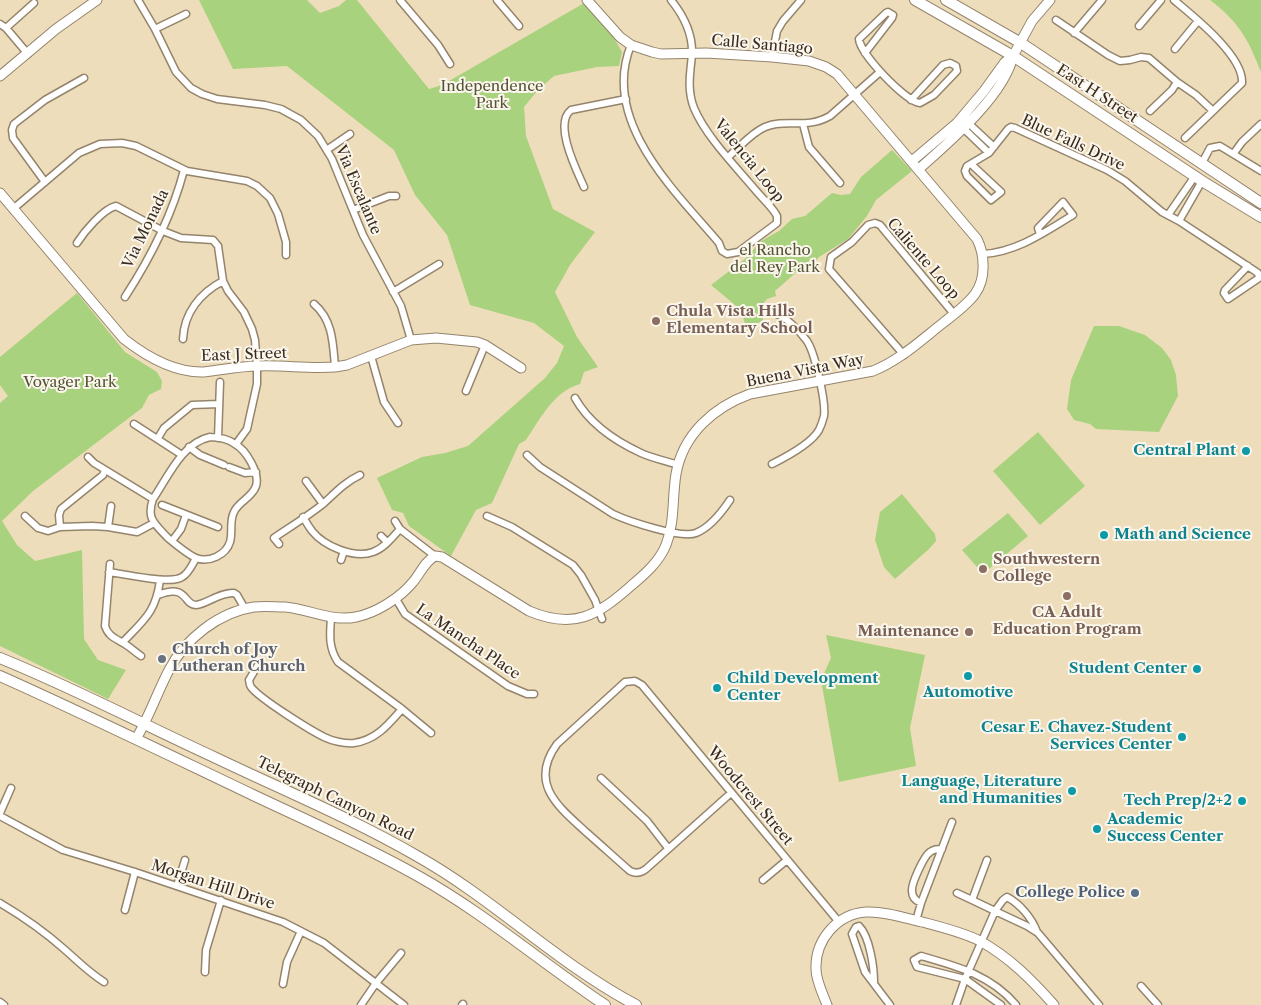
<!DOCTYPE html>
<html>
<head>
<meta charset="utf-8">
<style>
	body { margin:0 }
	canvas { display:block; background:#edb }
</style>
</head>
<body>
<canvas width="1261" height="1005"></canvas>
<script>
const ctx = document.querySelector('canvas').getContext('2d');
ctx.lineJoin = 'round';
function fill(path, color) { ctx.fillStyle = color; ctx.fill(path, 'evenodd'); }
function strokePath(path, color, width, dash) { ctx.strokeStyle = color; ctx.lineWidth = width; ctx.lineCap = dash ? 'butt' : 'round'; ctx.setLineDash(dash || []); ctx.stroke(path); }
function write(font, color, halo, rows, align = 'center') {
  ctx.font = font + ' "Libre Caslon Text",serif'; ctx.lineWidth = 4; ctx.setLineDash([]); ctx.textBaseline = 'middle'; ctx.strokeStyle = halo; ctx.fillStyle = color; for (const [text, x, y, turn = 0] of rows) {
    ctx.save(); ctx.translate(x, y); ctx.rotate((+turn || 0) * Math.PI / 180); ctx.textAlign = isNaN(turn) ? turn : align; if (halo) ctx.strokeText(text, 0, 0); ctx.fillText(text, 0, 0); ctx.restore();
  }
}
fill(new Path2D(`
	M199,0H307L320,13L339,6L346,0H357L429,89L442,85L586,2L611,33L622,52L619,66L597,67L554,76L538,90L524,107L526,136L553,209L595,232L570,265L555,292L577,337L598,367L584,372L580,384C553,392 541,418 526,440L519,444L492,503L476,510L451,556L409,526L403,513L392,510L377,478L422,457L445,453L468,446L545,378L557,363L564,346L534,323L470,305L447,235L415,195L394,150L287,66L233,69Z
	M1210,0H1261V72C1248,39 1239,22 1210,0Z
	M892,150L912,171L876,200L867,216L848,239L819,257L815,262L809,261L775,291L776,296L767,299L762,305L763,320L747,331L741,310L711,285L745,259L761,241L779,231L792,219L805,216L832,193L841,195L850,194L861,177Z
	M77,293L125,352L157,372L162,381L161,389L149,395L142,408L33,491L2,521L17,545L35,561L82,550L84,639L98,660L126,670L108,699L0,646V403L8,396L0,385V357Z
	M1094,326H1119L1145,335L1162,348L1171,360L1176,375L1178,396L1159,432L1096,429L1090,424L1074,420L1067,409L1071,380Z
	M1038,432L1085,486L1040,525L993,471Z
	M902,494L935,534L936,541L929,549L895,579L884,567L875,540L880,512Z
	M1008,513L1028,536L983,574L962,550Z
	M826,635L925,655L910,728L916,766L839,782L821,680L831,658Z`), '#a9d27e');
const street = new Path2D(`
	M138,0L155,29L176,72L191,88L202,94L217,99L265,105L281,109L301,120L318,136L332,159L363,235L401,306L411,340
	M400,0L438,45L450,64
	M497,0L519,26
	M1174,0C1193,16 1244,56 1242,83L1185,138
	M1056,20L1108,55L1120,61L1130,60L1141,57L1149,58L1177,82L1196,95L1213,111
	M0,24L6,28L28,54
	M1139,26L1161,0
	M6,28L34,3
	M155,29L186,14
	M1074,33L1102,0
	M631,45C600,121 675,191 719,243L722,251L727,254L738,252L777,223V216C773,208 764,200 758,193C738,169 706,137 694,108C687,90 690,74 692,55C693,34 684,16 671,0
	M1175,49L1198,21
	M865,53L892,18L893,15L888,12L886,13L859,39C860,54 905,101 920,103L934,95L957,71L956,66L950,63L943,65L911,100
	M772,57L777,31L783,21L801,0
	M1150,111L1172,90L1177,82
	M965,120L994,147
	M803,124L809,147L840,183
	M961,126L989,153
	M328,149L350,134
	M1234,153L1242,142L1261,124
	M728,157C740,147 751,133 765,127C787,118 805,130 830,116L880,72
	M1202,163L1210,148L1220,146L1261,171
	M971,164L1001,192L991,200L967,176L965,171L967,166L989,153L1008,129L1011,127L1015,128L1107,170L1125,181L1162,212L1179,221L1258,273L1259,278L1228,299L1224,293L1225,290L1248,266
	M45,182L13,138L12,130L14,124L45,100L84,78
	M584,187C577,171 553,124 571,110L626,99
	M13,209L79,153L100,144L122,143L136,146L187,171L247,181L257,186L270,198L278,214L286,242V255
	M353,210L389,196H396
	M1168,215L1195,176
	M1179,221L1202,181
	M77,243C84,232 103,209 116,206L163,231L181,238L213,240L218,246L223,281L228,291L244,312L252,329L255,340L257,366V384L247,429L236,444
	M983,254C1017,252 1045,232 1073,215L1063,202L1038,228L1040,234
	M393,292L439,264
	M125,297C151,257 172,216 184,170
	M314,304C333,320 333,344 335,367
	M183,339C184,313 200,293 223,281
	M904,355L829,269L831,257L852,242L868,225L875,223L880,225L954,314
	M371,356L384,402L398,423
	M466,391L485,345
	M575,398C589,423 615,441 641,453C652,458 666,461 678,465
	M134,424L182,455
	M210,437C219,438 227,438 235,444C246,450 260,473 256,486C252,498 239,501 234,512C229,522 233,531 230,542C226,555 209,563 196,558C189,555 174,543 168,538C155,524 146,519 153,499C168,477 182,443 210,437Z
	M158,438L164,428L192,405L219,404
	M218,438L220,382
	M189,447L200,455L224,465
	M527,455L540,467L613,514C628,521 681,539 696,533C711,527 722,512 730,500
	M88,457L94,463L153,499
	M772,464C786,457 811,444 819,430C821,426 823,420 824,416C826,402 815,353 807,341C799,330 786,317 773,312
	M229,467L245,473L256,472
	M306,481L323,504
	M162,505L218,527
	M25,516L38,528L48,531L60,527L92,526L108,527L137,532L154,523
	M487,516L512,527L573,565L581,575L595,600L602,619
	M303,517C306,522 309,527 312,531C324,546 354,559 373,552C384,548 392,538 400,529
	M395,521L400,529L435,556
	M60,527L59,515L61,509L103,475L105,470
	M108,527L111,506
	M381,536L387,542
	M172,541L181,529L186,515
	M279,544L274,538C290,527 308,516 323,504C335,493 345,482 360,475
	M341,560L344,551
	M110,564L105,626C108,636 115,638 123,643C129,646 135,652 141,656
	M109,572C124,574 171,585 182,577C189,573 192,565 196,558
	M158,595C188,583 183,605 196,605C207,604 220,592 234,593L237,595L245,609
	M396,599L405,614L508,686L527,694H534
	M331,617C330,634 328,647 338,662L402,709L431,733
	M123,642C144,620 156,612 160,580
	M258,665L249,680C250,683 249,684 251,687C260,699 310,730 324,737C332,741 345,744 354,743C376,740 388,725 402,709
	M601,778L647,821L668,848
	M731,793L646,869C641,873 636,874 630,871C615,858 601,845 586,832C559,807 528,784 557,744L625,682L635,681L642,685L839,922
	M0,813L11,788
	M0,816L63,850L135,872L283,922L324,943L404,1005
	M987,860L972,900L995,911L1003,900L1007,897C1020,904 1032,918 1037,932
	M763,880L787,860
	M177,886L185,860
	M957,893L972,900
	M0,903C22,916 45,932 64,949C79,962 87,971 104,982
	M921,903C916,901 912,897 912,891C911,884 924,856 930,852C934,849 937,849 942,849
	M125,910L135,872
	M916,921L921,903L952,822
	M205,972L206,950L221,900
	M874,982C874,968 870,937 859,926L856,927L852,934L865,972L890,1005
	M283,984L287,962L301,931
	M1141,986L1158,1005
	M0,1002L4,1005
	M361,1005L376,983L401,953
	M462,1005L463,1004
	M956,1005L965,979L995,911L1027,926L1038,933L1099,1005
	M1001,1005L965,979L917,967L914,960L921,956C956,966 991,975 1016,1005`);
const secondary = new Path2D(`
	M0,76L56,29L97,0
	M912,161L957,123L984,91L1005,62L1013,56L1032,21L1050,0
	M919,169C949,142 1004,96 1013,56
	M0,193L124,339C147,357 174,373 204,372C222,370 240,366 258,366C284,365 309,369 335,367L347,365L411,340L436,338L477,342L485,345L521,368
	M136,739C149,717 157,693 169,670C185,639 219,612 254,607C264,606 275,607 285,607C309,609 331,622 356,617C376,613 400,598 413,582C420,574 425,561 435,556L442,557L529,611C574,630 597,616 632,585C645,574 659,562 666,545C675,522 672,498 676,474C683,434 714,407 750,394L873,371C900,360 920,341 943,323C953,315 967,305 975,294C986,279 985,255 977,239L837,74L826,67L809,61L772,57L706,53L661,54L652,52L631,45L620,37L587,0
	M827,1005C823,994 816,981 816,969C815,940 837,914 866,912C884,911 905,918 922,922C941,927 962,932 980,941C1009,957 1032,980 1054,1005`);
const primary = new Path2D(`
	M915,0L1013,56L1202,181L1261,217
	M946,0L1021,43L1261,203
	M0,658C74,688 144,725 216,758C283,790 353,819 417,856C494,899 558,964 636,1005
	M0,676C85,714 169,755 253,795C308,821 365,846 418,876C484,913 542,963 605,1005`);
strokePath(street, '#94846c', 9);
strokePath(secondary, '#94846c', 11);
strokePath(primary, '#94846c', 12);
strokePath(street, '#fff', 6);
strokePath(secondary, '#fff', 9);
strokePath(primary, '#fff', 10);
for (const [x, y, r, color] of [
	[656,321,5,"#8d6e63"],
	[1246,451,5,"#0f9aa8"],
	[1104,535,5,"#0f9aa8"],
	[983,569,5,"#8d6e63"],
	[1067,596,5,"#8d6e63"],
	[969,632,5,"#8d6e63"],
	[162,659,5,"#6b7280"],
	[1197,669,5,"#0f9aa8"],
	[968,676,5,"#0f9aa8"],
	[717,688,5,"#0f9aa8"],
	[1182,737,5,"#0f9aa8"],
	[1072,791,5,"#0f9aa8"],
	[1242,801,5,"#0f9aa8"],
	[1097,829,5,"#0f9aa8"],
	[1135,893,5,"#5c6f8a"]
]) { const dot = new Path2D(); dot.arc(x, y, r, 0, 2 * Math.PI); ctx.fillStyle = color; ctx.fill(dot); strokePath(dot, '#fbf7ec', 2); }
write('15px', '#3b2a1e', '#fbf7ec', [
	["Calle Santiago",762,45,5],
	["East H Street",1097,94,33],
	["Blue Falls Drive",1073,143,25],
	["Valencia Loop",749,161,51],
	["Via Escalante",358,190,67],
	["Via Monada",146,229,-64],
	["Caliente Loop",923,259,49],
	["East J Street",244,355,-2],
	["Buena Vista Way",805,371,-11],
	["La Mancha Place",468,642,34],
	["Woodcrest Street",750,796,50],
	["Telegraph Canyon Road",335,799,26],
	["Morgan Hill Drive",213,885,18]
]);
write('15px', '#565436', '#fbf7ec', [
	["Independence",492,87],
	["Park",492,104],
	["el Rancho",775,251],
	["del Rey Park",775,268],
	["Voyager Park",70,383]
]);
write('bold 15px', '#785e54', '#fbf7ec', [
	["Chula Vista Hills",666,312],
	["Elementary School",666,329],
	["Southwestern",993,560],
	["College",993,577],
	["CA Adult",1067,613,"center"],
	["Education Program",1067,630,"center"],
	["Maintenance",959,632,"right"]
], 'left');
write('bold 15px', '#0d838f', '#fbf7ec', [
	["Central Plant",1236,451],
	["Math and Science",1114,535,"left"],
	["Student Center",1187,669],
	["Child Development",727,679,"left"],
	["Center",727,696,"left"],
	["Automotive",968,693,"center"],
	["Cesar E. Chavez-Student",1172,728],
	["Services Center",1172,745],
	["Language, Literature",1062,782],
	["and Humanities",1062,799],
	["Tech Prep/2+2",1232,801],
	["Academic",1107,820,"left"],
	["Success Center",1107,837,"left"]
], 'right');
write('bold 15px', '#5b616d', '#fbf7ec', [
	["Church of Joy",172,650],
	["Lutheran Church",172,667]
], 'left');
write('bold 15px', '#4e5e75', '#fbf7ec', [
	["College Police",1125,893]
], 'right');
</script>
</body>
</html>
